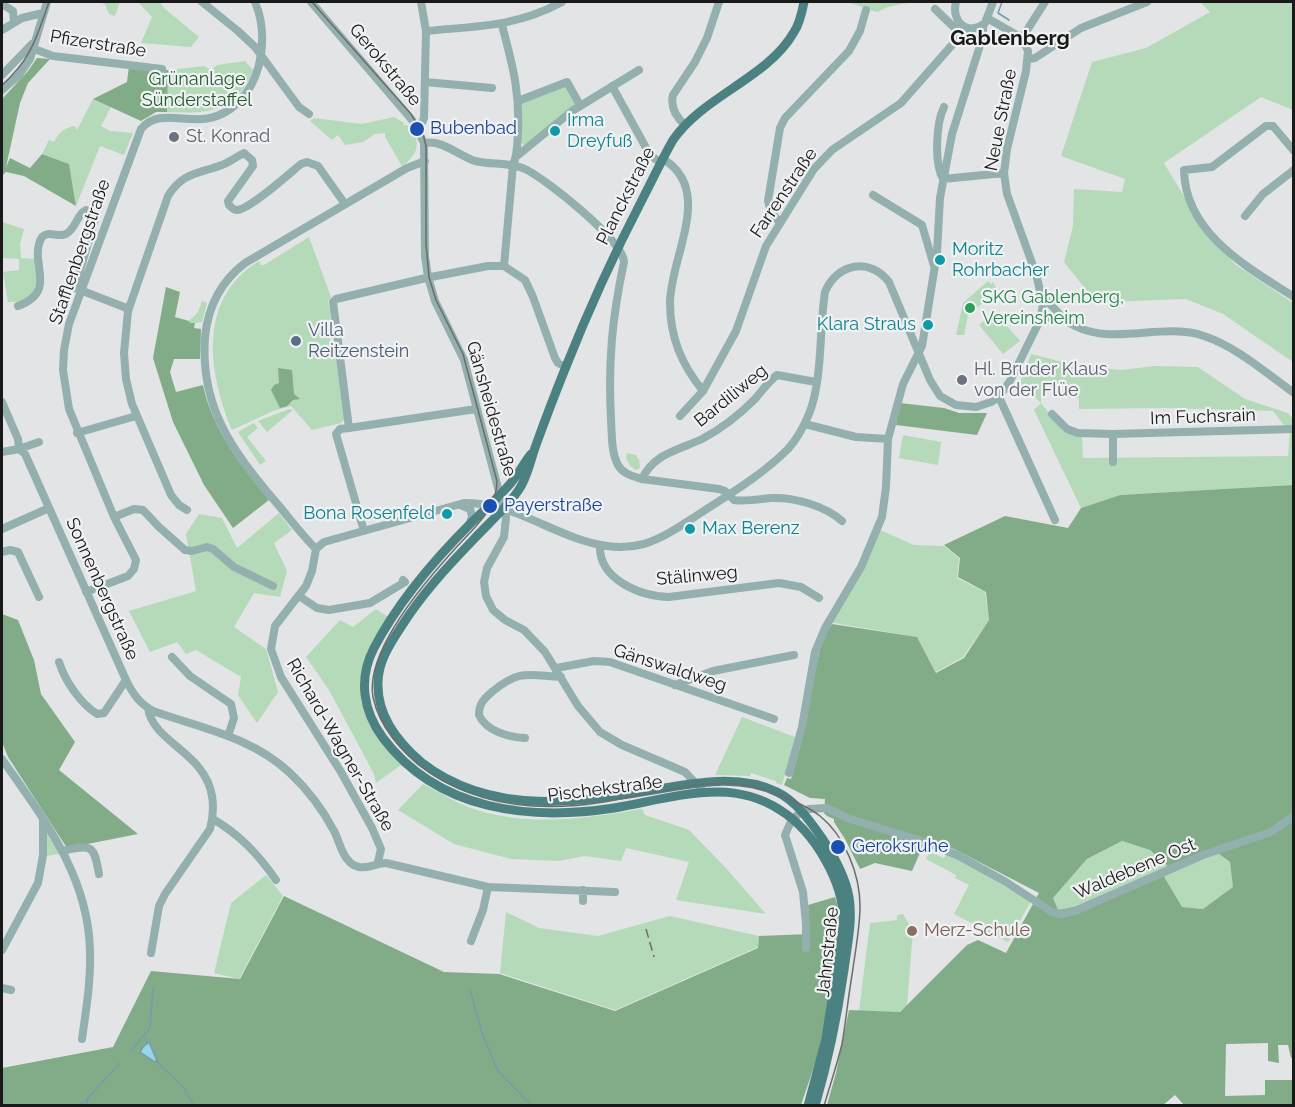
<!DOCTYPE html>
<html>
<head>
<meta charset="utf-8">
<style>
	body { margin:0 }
	#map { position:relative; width:1295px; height:1107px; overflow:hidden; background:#e3e4e5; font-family:Raleway,sans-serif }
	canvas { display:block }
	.frame { position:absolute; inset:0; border:3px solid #191919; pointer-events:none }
</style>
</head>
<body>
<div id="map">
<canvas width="1295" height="1107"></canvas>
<div class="frame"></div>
</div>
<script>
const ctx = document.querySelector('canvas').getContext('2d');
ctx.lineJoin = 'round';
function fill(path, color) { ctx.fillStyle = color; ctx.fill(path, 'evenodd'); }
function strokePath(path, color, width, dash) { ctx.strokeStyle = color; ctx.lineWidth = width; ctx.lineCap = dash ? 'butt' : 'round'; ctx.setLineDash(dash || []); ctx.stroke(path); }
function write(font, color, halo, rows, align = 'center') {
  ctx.font = font + ' Raleway,sans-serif'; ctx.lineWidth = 4.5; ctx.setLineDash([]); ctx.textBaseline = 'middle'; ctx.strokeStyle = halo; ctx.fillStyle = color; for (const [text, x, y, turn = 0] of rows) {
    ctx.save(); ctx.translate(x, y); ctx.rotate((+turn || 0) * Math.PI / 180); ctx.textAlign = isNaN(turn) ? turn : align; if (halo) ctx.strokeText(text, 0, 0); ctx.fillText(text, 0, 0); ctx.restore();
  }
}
fill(new Path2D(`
	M98,2H120L115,16L109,14L105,4Z
	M138,2H160L164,8L199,37L191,47L141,43L152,17Z
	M847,2H913L888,7L877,12Z
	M1200,2H1293V110L1261,97L1164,163L1203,228L1236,265L1293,303V362L1223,314L1186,299L1105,302L1091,296L1064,262L1073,226L1074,189L1122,192L1125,179L1061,156L1092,62L1146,48L1210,12Z
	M245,61L253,70C237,112 208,114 167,112L168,70L204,66L211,70L217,65Z
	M567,82L580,105L528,147L517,141L518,101Z
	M93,99L111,107L101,126L110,131L133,133L124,155L100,146L76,206L69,164L42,154L49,140L54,142C59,132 64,128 75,126L77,130Z
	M394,117L404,123L403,125L410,126C421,143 419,154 402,166L385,137V133L375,134L363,142L345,145L338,135L332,140L310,121L314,118L362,124Z
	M2,222L24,229L20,244L21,258L36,259C39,283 37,303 8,302L3,272L19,270V259L2,258Z
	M309,237L331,297L328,301L333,333L330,336V342L335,346L345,419L341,423L312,430L291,406L273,411L232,430C208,372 197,299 259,261L261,265H264Z
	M988,281L991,284L993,282L999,293L991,300L989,298L968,315L964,335H956L963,303Z
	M202,301L207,303L202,322L189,324V321L198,312Z
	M995,312L1020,341L1003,354L979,325Z
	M1031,354L1078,366L1121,370L1154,366L1198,367L1245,399L1288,413L1293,419V485L1120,495L1081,508L1034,410L1041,403L1020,383ZM1041,385H1063L1064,398H1079V409L1164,408L1273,411L1290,433L1288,456L1083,458L1082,437L1064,432L1041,403Z
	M289,409L293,410L267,432L258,421Z
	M254,423L258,428L247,437L266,461L260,465L238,432Z
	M903,435L941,442L938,465L899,458Z
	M627,453L636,455L639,460L640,468L636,470L630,466L626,458Z
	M279,513L292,530L274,543L287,571L280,597L254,593L234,627L266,649L278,692L257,723L238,695L241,677L196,650L186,654L177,642L150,652L129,611L196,591L186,534L199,514L222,518L237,548Z
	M878,529L914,545L944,546L959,558L957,578L985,592L989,620L963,657L936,672L917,637L829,622Z
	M376,609L388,617C362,656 347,689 375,733C382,744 392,755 401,765L376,783L374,774L329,690L306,657L340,620L353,627Z
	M742,717L795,737L782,785L776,783V781L751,773L750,776L715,775Z
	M423,784C441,793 459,805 477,810C531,827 587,818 642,809L645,815L689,830L725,867L766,914L676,900L689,862L626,848L621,861L585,856L558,861L511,859L454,844L398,810Z
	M47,827L65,853L46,856Z
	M1122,841L1150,850L1169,866L1083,905L1057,910L1053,898L1087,859Z
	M930,852L944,858L947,853L1031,901L1008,942L954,914L969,885L955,878L956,875L926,859Z
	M1219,853L1230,862L1234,887L1203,909L1181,907L1163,876Z
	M266,875L283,896L239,979L214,973L231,903Z
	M506,912L539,928L598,936L670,916L759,936L758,947L615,1010L500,973Z
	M903,914L913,931L907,1005L899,1012L859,1011L870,923L897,920V915Z`), '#b4dab9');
fill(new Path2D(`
	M37,58L50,59L28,83L20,103L6,167L10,158L30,168L42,154L69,164L76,206L24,176L6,172L2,176V99L28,71Z
	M129,66L168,70L167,112H156L141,121L93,99L127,82Z
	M166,287L180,292L175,317L189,321L190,323H195L194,328L201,329L200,359H174L170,372L176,392L203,385C213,431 240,464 269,500L233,528L204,485L173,422L153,358Z
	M278,368L292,370L294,394L300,399L293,400L287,406L280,408L271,390L274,385L279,383Z
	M900,403L944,408L959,413H987L977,435L896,425Z
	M1293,485V1058H1291L1288,1045H1278L1279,1063L1268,1061V1043L1226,1044L1225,1096L1265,1095V1080H1293V1105H1184L1175,1095L1162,1106L827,1105L836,1073L849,1010L900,1012L967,945L978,940L1006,953L1039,893L954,849L926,839L912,871L875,863L860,869L845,839L834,822V819L827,816L824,813L825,799L810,798L784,785L787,778L791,779L798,755L822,639L832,624L917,637L936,673L964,658L989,620L986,592L958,577L960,558L944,545L1005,516L1068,528L1081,508L1120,495ZM1122,841L1150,850L1168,866L1083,905L1058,910L1053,898L1087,859ZM1218,853L1230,862L1233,887L1203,909L1182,907L1163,875Z
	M2,614L18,620L34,660L41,694L75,742L59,770L138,834L67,848L8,757L2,742Z
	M284,896L444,972L499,974L615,1011L758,948L759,936L810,934L808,905L835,897L839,911L822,1043L801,1105L2,1106V1068L113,1047L151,971L240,979Z`), '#82ac88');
const water = new Path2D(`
	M149,1042L157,1061L155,1062L140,1052L143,1047Z`);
fill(water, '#99d4ec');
strokePath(water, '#739cad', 1.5);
strokePath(new Path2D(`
	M1002,2L998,13L1009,20
	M470,989L482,1033L498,1071L532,1106
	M146,1039L147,1044
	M131,1051L150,1028L153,988
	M156,1061L184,1088L194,1106
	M78,1106L87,1100
	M87,1106V1099L120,1063`), '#739cad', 1.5);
strokePath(new Path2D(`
	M202,2L238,31L255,47L299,107L309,114
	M311,2L412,120L424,143L425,256L428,277L435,301L464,360L506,518L504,537L487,568L484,582L486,596L493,610L505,620L524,630L545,652L578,706L600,732L622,745L685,772L704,792
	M956,2C951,21 967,37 985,23L993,2
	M2,4L13,11L14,22
	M935,9L961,34
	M502,25C512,64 520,90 518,132C517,144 518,154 513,165L504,266
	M2,30L22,18L43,13
	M426,31C477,26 516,27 562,2
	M1022,38L1045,2
	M29,47L53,56L162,69
	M1028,59L1035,58L1081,28L1147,2
	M2,75L32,44
	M425,82L492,88
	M612,86L650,155L661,163
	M2,90L19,75L30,59L47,2
	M518,101L567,82L580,105
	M944,107C936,123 934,163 943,179L1004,173
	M685,125C676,117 670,107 673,95L695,62L707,38L719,2
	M417,126L422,123L424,118L426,31L421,2
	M424,143C444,140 457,155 475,161C492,165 509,162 525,169C546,179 624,241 624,262C612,318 608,362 611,419C612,434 611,452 618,465C623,474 632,476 642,479L719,489L725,491L734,500C746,502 759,499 771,498C795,497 825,506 842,521
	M1294,151L1273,126H1266L1212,167L1184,170C1185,233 1247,267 1294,297
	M517,156L572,111L639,70
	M663,159C715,190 670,257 670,303C670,338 682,365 703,391
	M873,195L922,225L934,266
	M1245,216L1263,194L1294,170
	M779,222L771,211L768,201L780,128L785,118L849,51L860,31L866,10
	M1041,295C1053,305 1061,320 1075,326C1115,346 1163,322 1204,336C1237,347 1266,373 1294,393
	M18,306C60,290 27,262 42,237C50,230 57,238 66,234C76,229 76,215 86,210L93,213L95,219L75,288L129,309
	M1041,318L1056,317L1063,319
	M999,397L1055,520
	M2,402L18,439L19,449L25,454L126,680C133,694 139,703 153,711C201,728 252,737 290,773C307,789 323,810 334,831C339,840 341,853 348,860C350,863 355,866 359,867C369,869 377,863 386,863L488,887L615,892
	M1052,414L1067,429L1078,433L1113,434L1294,429
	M680,416L703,391L736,331L766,246L814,169L832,150L901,103L967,28
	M805,424L856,437L888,439
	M349,428L476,409
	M77,433L136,416
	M2,452L19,449L39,442
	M1113,462V434
	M642,479C654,453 679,450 702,439C721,429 740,414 755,399C762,391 768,382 777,375L816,382
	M460,505L470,509L472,516L470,523
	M187,510L179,505L171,495L132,404L126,379L124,353L128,311L168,196C183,172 198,174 222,165C230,162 236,157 244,153L252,160L253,166L228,201L229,205C232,208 233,210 237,210C249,210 290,173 301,164L307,162L318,166L345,204
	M114,517L134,509L143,510L159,527L185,550L192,551L207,547L213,549L234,567L273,586
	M2,529L49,508
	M364,531L336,434L340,429L349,428L333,302L336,299L426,278L488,266H504L525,280L533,297L555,358L558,363L566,367
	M600,545C598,579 641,597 669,597L779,583L801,587L819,598
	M316,549C301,534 288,516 274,500C232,450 200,407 205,337C208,307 220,282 245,263L407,168L425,161
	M2,552L10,550L18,552L39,597
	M86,592L128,576L134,569L136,560L114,517L69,409L63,370L64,350L69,324L141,129C156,110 181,121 202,119C232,117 252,92 259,65C264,43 264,23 255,2
	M299,596L317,608L329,610L370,603L405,582L403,580
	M172,657L190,676L231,704L234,718L228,736
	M59,662C65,681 80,703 97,714L104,713L126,680
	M556,668L594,661L610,662L774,719
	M675,685L713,671L794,655
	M148,708C153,743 205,752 212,796C214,808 213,818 210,829L165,894L159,906L151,953
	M525,738C508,737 486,731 479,715C479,703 484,699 493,691C520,669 528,675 561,677
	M2,759C43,818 89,876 90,952C91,981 86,1010 82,1039
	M789,773L802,727L815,652L825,628L861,567L882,517L886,487L888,439L903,384L922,346L937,253L940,198L952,134L983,36V25
	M213,819C240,835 258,854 276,880
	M63,851C92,844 94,845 99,874
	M378,862L381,849L372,828L341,772L281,677L271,649L275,626L306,586L312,571L316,549L324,542L464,503C516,502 557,539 607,546C619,548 632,547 644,544C664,538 682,525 699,514C730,494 762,475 788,449C797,439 804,426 809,414C823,379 819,329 825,292C837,263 870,257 889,282L930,380L940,396L956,405L976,407L991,402L999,397L1010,381L1041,318L1043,303L1036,274L1007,194L1004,173L1007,149L1026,71L1028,51L1022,38L987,18
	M583,890V901
	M471,941L483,910L488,887
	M806,948V925L803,892L785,835L792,819L802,812L809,809L826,808L850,819L925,842L959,856L1006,882L1052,912L1062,914L1075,911L1203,855L1271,832L1294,816
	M2,950L38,883L43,855V819
	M2,988L11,990`), '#93afae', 8);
strokePath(new Path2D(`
	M804,2C802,12 800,23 794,32C768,78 703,96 673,140C662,159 653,179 643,198C614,254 588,311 565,369C555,394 545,420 536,445C530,461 528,477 518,491C506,508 489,523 474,539C447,567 422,594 401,627C389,645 377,664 378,686C378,717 399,743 421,762C492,818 583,802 665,788C702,782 741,775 777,792C796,801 810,821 822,838C834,856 845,875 849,897C853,921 847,946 844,970C837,1018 829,1058 815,1106
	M531,454C523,464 518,475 510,484C498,498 484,510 471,523C434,560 398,602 374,648C358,679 363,711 383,738C438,811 530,821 614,808C649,802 683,792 718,792C739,792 762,798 780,810C814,831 846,884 843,925L826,1039L808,1106`), '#4b8281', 9);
strokePath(new Path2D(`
	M312,2L411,114L423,134L426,146V244L429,277L436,300L463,354L497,481C497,511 471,530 453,551C424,583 365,652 373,697C379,726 401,752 425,769C477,807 542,812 604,802C639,796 674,787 709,784C737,781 762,787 787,798C798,803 810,808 820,816C845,836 860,875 860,906C860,929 855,952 852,975C848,998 846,1021 842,1044C837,1065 830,1085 824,1106
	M2,85C31,60 37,36 49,2`), '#6b6c6c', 1.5);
strokePath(new Path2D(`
	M646,929L654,957`), '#6b6c6c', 1.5, [9, 4.5]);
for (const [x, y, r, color] of [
	[417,129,8,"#1a4fb4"],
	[555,131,6,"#0f9aa8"],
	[174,137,6,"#6b7280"],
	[940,260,6,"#0f9aa8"],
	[970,308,6,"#2e9e5b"],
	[928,325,6,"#0f9aa8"],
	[296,341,6,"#5c6f8a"],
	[962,380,6,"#6b7280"],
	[490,506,8,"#1a4fb4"],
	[447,514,6,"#0f9aa8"],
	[690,529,6,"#0f9aa8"],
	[838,847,8,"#1a4fb4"],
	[912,931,6,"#8d6e63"]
]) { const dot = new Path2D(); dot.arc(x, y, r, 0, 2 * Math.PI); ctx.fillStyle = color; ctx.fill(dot); strokePath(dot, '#f0f1f2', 2); }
write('18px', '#191919', '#f0f1f2', [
	["Pfizerstraße",98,44,9],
	["Gerokstraße",385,65,50],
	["Neue Straße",1001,120,-79],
	["Farrenstraße",784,193,-56],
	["Planckstraße",626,196,-63],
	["Stafflenbergstraße",80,252,-71],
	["Bardiliweg",731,396,-39],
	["Gänsheidestraße",491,409,74],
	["Im Fuchsrain",1203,417,-2],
	["Stälinweg",697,576,-5],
	["Sonnenbergstraße",102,589,66],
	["Gänswaldweg",670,668,18],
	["Richard-Wagner-Straße",340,745,60],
	["Pischekstraße",605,789,-7],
	["Waldebene Ost",1135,869,-23],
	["Jahnstraße",828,952,-84]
]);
write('18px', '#1f5d2e', '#f0f1f2', [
	["Grünanlage",197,80],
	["Sünderstaffel",197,101]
]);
write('18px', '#0d838f', '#f0f1f2', [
	["Irma",567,121],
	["Dreyfuß",567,142],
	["Moritz",952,250],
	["Rohrbacher",952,271],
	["Klara Straus",916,325,"right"],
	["Bona Rosenfeld",435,514,"right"],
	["Max Berenz",702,529]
], 'left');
write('18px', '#164399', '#f0f1f2', [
	["Bubenbad",430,129],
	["Payerstraße",504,506],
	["Geroksruhe",852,847]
], 'left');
write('18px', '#5b616d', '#f0f1f2', [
	["St. Konrad",186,137],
	["Hl. Bruder Klaus",974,370],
	["von der Flüe",974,391]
], 'left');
write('18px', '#27864d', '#f0f1f2', [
	["SKG Gablenberg,",982,298],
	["Vereinsheim",982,319]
], 'left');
write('18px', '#4e5e75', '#f0f1f2', [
	["Villa",308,331],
	["Reitzenstein",308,352]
], 'left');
write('18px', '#785e54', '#f0f1f2', [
	["Merz-Schule",924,931]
], 'left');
write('bold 21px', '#191919', '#f0f1f2', [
	["Gablenberg",1010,39]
]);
</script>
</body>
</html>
